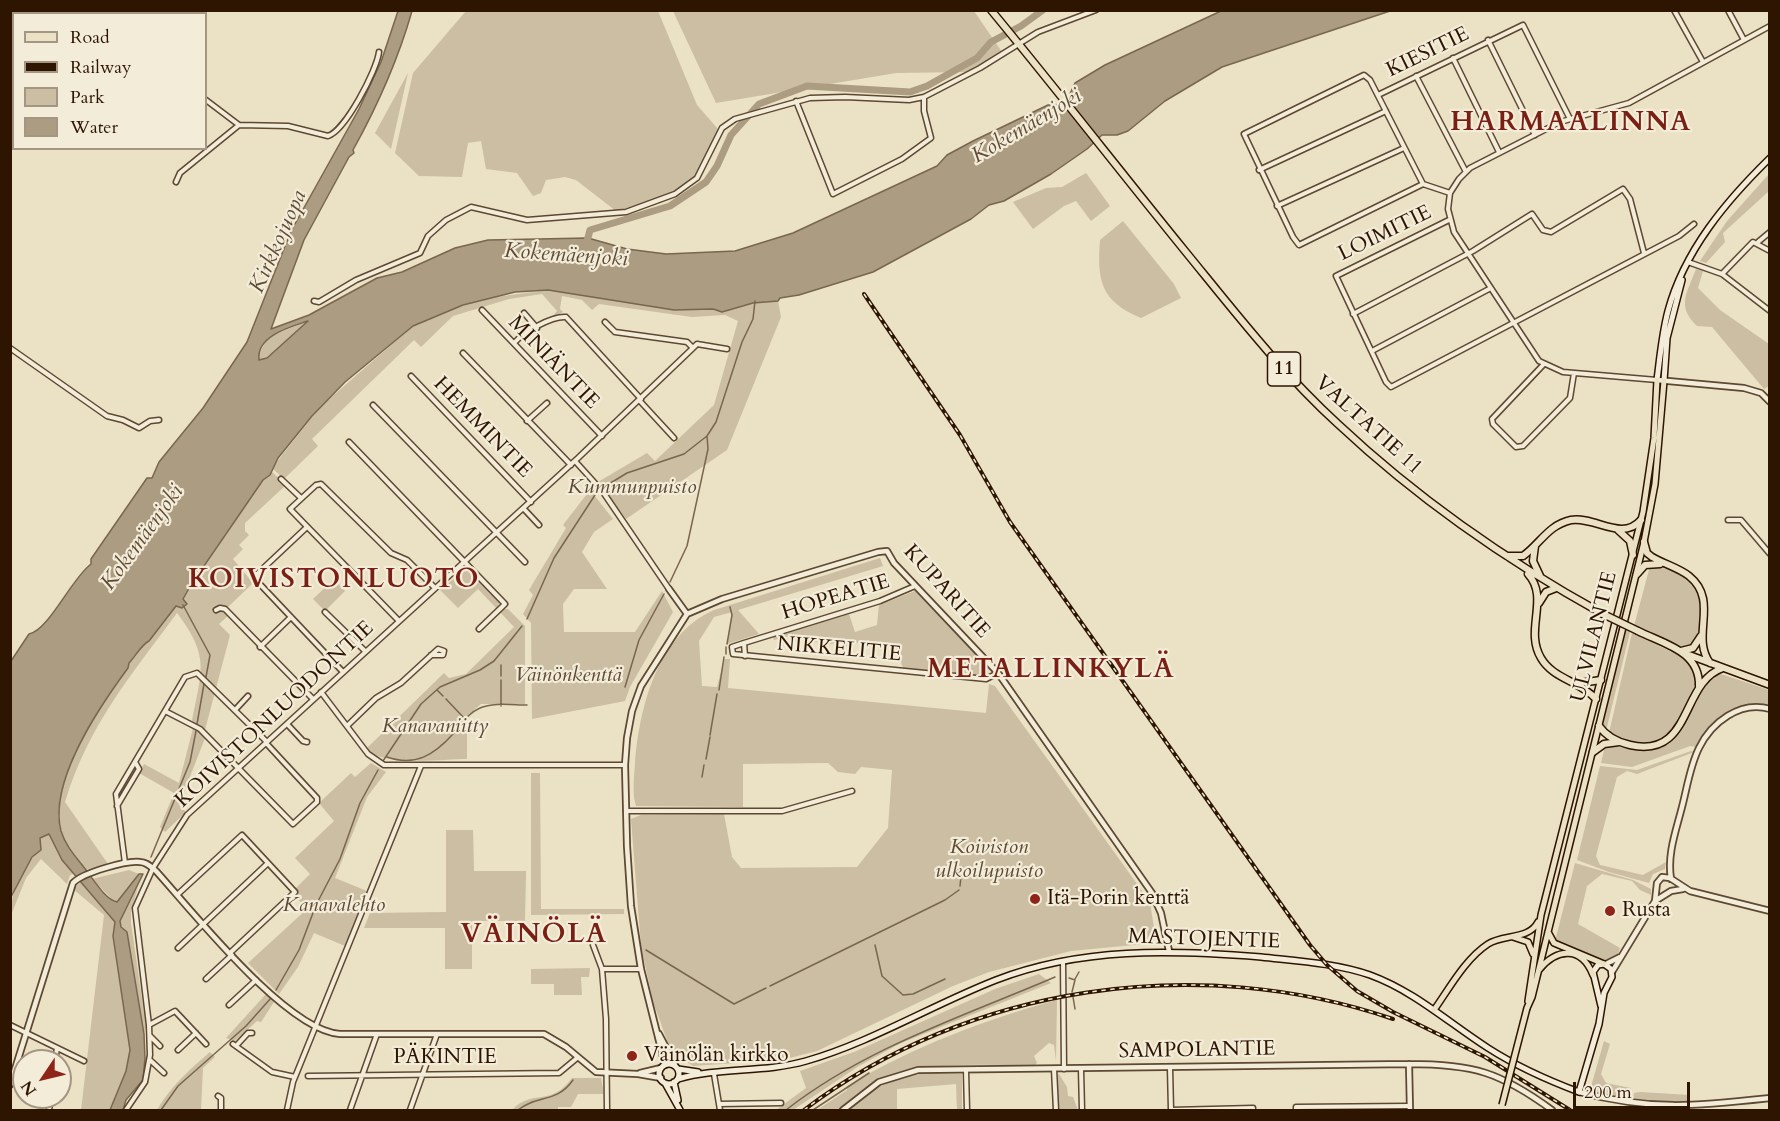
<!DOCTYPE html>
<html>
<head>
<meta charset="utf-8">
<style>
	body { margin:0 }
	#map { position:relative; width:1780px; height:1121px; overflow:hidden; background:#ebe1c4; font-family:Cardo,serif }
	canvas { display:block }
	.frame { position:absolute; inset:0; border:12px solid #2e1502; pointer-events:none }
	.legend { position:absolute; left:12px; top:12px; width:195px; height:138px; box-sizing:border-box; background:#f2ecd9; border:2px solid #a49683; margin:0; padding:8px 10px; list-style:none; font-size:18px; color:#2e1502 }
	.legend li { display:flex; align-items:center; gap:12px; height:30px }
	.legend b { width:30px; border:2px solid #a49683 }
	.north { position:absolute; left:12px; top:1049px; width:60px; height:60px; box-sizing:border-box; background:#f2ecd9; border:2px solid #a49683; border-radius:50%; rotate:235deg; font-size:16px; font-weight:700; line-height:24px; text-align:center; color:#2e1502 }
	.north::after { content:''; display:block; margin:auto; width:21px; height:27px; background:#8f2418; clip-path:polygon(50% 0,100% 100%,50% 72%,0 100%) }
	.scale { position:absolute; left:1573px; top:1082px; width:117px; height:27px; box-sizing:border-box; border:3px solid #2e1502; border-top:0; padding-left:8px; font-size:18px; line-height:21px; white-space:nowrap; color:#2e1502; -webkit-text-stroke:4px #f2ecd9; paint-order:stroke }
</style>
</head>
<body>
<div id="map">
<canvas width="1780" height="1121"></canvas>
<div class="frame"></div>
<ul class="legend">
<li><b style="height:8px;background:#ebe1c4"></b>Road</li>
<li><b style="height:8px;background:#2e1502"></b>Railway</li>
<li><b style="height:16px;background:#cbbea3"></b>Park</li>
<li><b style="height:16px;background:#ab9c82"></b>Water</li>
</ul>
<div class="north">N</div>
<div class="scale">200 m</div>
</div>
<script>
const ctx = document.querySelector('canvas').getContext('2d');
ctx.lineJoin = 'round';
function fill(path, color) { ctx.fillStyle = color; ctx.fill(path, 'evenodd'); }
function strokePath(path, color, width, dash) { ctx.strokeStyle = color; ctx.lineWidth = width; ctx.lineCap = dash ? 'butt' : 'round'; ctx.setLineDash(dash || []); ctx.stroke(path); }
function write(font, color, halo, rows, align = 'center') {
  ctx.font = font + ' Cardo,serif'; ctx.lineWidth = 4.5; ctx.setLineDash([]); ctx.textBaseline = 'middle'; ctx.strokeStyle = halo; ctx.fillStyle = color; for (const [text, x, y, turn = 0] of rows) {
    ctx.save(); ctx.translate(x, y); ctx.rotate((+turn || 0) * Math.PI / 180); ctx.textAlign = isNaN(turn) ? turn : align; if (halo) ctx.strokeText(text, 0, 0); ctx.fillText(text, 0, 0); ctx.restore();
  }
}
fill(new Path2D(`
	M466,11H658L697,105L718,129C713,142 708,156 702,168C685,197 645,203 616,211L576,180L565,177L546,180L541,193L533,196L517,173L486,169L481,141L468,143L462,177L419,176L395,153L413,73Z
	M673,11H974L1002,52L966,72L896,73L716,103Z
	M408,73L391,149L375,133Z
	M1086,173L1110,206L1091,221L1076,201L1064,206L1033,229L1013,202L1046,188L1062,187Z
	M1769,174V191L1723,233L1725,242L1706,263L1700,261L1727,221Z
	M1123,221L1174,284L1181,298L1141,318C1100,301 1097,280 1100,240Z
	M1696,269L1703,271L1698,288L1720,310L1769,344V386L1764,389L1712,327L1697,326C1676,306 1687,293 1696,269Z
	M548,290L674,310L734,309L764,300L778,301L781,317L727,450L626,519L598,482L647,453L655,461L714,405L738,321L725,315L692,317L599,304L592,310L582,300L562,296L560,309L563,312L551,318L557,311L542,294L509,299L453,316L421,347L414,340L312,439L318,446L284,479L272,468L320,407L413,326L446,311L488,298Z
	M308,321L266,358L259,360L258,356L268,337Z
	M271,471L286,485L245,523V531L249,535L239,545L243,549L233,559L253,583L227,608L231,613L219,624L230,635L205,730L212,737L208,740L205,738L179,805L186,812L165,832L160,827L174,793L139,773L144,764L179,783L193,728L192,721C202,670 210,657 177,613C130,677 89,724 65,802L108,864L86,870C75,856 62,842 60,822C54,773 100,707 128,668V663L176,606L186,604L183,599L263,480Z
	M590,490L613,519L594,532L582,552L607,589H574L563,604L564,632H635L662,591L673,612L630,687L625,701L532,719L531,623L523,614L533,595L529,590L566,528L563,525Z
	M880,558L883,566L738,610L759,634L727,644L732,612L714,617L699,641L702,686L717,687L724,659H730L728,688L986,713L989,684L995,686L1150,902L1154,928L1144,944L1071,951L989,972L953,986L817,1051L782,1060L693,1066L680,1057L668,1043L653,1002L641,946L631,819L641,815L724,814L732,857L741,868L857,867L888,828L892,770L861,767L855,774L838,772L828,763L743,764V807L636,806C632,794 634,777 635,764C639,709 657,635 714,610Z
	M1650,566C1695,570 1716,607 1692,646L1678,647L1634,626Z
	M467,568L500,601L497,609L478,589L458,608L440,590Z
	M334,579L345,591L325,611L313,599Z
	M915,591L987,666L988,673L977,676L903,668L895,645L880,650L878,644L863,649L860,642L845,647L843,641L827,645L825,639L809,644L807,637L792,642L790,636L774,640L773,637L849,614L855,632L877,625L879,605Z
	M504,609H508L525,626V704H481L467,716V759C441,759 384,767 366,749L444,673L449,678L466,674L514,627L500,612Z
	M1626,629L1630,632L1606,731L1603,725Z
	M1632,633L1684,658C1714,678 1678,738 1649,743C1635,746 1621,739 1609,733Z
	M1718,673L1769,690V707C1737,698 1710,719 1696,747L1690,746L1632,767L1601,763L1605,746C1619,745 1632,751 1646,750C1692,745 1687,695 1718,673Z
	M1691,751L1694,752L1637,774L1627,771L1617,777L1596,856L1600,865L1643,875L1666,862L1665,869L1653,874L1649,883L1609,872L1577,860L1600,766L1637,770Z
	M371,763L386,772L367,797L335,878L367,891L345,946L314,933L298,967L279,994L248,963L307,909L295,896L299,892L295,889L310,874L295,858L334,821L319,803L351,773L355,777Z
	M531,773H540L541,909H624V914L531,915Z
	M446,830H473L474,871H526L525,921H472V969H445V928H364L370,913L446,912Z
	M49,834L75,873L70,875L67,884L41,859L26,878L11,915C10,891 23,865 41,848L40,838Z
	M1575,863L1633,880L1651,889V895L1640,890L1632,881L1602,874L1587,886L1578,924L1620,948L1617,956L1608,962L1555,941Z
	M129,870L139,874L122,898L115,902L92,879Z
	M82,881L115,922L113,936L130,1050L126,1071L110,1110H81L104,915L73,889Z
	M138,887L131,912V923L146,1027L144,1034L127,932L121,927L120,921Z
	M590,968L589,977H581L582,995H554V984H531V969Z
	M1039,974L1051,983L901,1043L859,1066L793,1110H776L806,1088L800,1071L854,1052L995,989Z
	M266,994L274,1002L261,1022L257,1021L235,1041L226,1038Z
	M1057,1000L1056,1061L1054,1045L1049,1043L1034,1056L1037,1063L1035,1065C968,1066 889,1055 840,1110H817L847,1090V1086C913,1047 983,1020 1057,1000Z
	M1604,1041L1610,1044L1601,1074L1606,1083L1631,1088L1624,1100L1592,1093V1083Z
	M210,1052L215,1057L203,1068L201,1110H157C170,1087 190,1069 210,1052Z
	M928,1073L962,1074V1110H957L956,1084L897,1089V1110H846C871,1088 895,1076 928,1073Z
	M1059,1074L1067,1087L1068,1096L1073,1097L1078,1110H1057L1056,1075Z
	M572,1078H601L604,1094H578L571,1107H558V1110H512C533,1088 550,1108 572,1078Z
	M1640,1092L1690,1095L1686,1104L1633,1100L1634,1093Z`), '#cbbea3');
const water = new Path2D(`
	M398,11H412C398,60 378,105 353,150L354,153L349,157L304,240L271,329L309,315L377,278L402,272L455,248L488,240L588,238L627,249L666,254L735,251L793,233L937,166L947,155L973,141L1048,105H1056L1069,96L1075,83L1105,65L1221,11H1390L1222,67L1165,101L1128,131L1117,135H1102L1087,149L1051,174L1004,201L989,205L971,219L873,272L799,295L780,298L778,301L753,303L722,312L713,309L674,310L548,290L515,292L463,305L413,326L345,382L312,416L278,458L270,475L263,480L191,585L183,599L187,604L182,608L176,606L149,641C141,645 135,657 129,663L128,668C100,706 48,781 61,831C66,847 76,857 86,870C94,880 105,899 117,902L139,874H143L120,921L121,927L127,932L144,1034L145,1058L143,1080L126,1100L123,1110H110L126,1071L130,1050L113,936L115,922L62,860L49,834L40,838L41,850L32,857L11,897V661L29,634C49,630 71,579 91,564V559L147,478H152L159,462L203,408L247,342L291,231L359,109L381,62ZM308,321L267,358L259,360C256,336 290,327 308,321Z`);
fill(water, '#ab9c82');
strokePath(water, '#79664f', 1.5);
strokePath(new Path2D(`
	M604,487L627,473L684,454L707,436L716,422L742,342L753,319L755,301
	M670,582L687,546L708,449L707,436
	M183,605L210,655L206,677
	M527,619L554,558L595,495
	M727,644L732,615L730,607
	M726,654V647
	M501,665V676
	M501,680V706
	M625,687L639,640L664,594
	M437,690L443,696
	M719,690L724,657
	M446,699L464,718
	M197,724L204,684
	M710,735L717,694
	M387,757C415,767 434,755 453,734C461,724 468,713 480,708C493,702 513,705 527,705
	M706,759L710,737
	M383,761L421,704L440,687L480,670L494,661L522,626
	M702,777L704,765
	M151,857L190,762L196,731
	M960,886L962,867
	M875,945L882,976L903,995L913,994L945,979
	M646,950L734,1004L766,988
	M1069,978L1075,980L1072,992
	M1075,979L1079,972
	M770,986L945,900L959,890
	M276,990L299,950L316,905L340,859L360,803L378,770
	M1073,997L1075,1009
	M161,1110L178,1086L246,1026L271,998
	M518,1110C538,1094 556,1104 573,1080
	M786,1110C867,1047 962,1017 1055,977
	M813,1110L869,1073`), '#79664f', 1.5);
strokePath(new Path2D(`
	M586,245L590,230L670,206L706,182L717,166L731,135L759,104L807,86L910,92L927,86L977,58L991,42L1021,26L1043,10`), '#ab9c82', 7);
const minor = new Path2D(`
	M122,10L125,14
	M1674,10L1703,62
	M1728,10L1744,40
	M1488,40L1535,135
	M1453,58L1499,152
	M1416,76L1466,172
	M1378,95L1523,25L1570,119
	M206,100L239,125L288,126L328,136C345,131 377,70 379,52
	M796,101L833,194L902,159L931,138L924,111V97
	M1259,170L1386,111
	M176,182L180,173L239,125
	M1423,184L1299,245L1293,237L1244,134L1364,75L1370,80L1423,184L1450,193
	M1277,206L1404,148
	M1449,220L1336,276L1386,382L1391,387L1679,236L1694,224
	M1758,242L1770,232
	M1688,262L1722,274L1770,311
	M1722,274L1753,242L1770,251
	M314,301L319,302L356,280L420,253L428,236L446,220L471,207L527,220L626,212L675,194L697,178L722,128L735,119L810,98L845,97L909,100L924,97L980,68L1038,32L1096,10
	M482,310L602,436
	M524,313L537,328
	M1353,314L1473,251L1532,214L1543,230L1551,232L1623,189L1630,199L1644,253
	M605,322L615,332L687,342L693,348L697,344L727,349
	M514,343C524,332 551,316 566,317L641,399
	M10,348L107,416L123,420L139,428L150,421L159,420
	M1372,351L1489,289
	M463,353L571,465
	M1544,364L1492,419L1493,424L1516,447L1523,446L1570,398L1574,373
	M411,376L531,502
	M1657,380L1563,372L1539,361L1454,232L1448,209L1450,193L1459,179L1470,168L1560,122L1629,103L1770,26
	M639,400L674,438
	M373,405L525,562
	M527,421L547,403
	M349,442L505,604L479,629
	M575,461L603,492L669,589
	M281,479L301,498
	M524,509L539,525
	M1728,520H1741L1770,554
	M307,527L256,575L255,579L343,672
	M216,610L220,608L225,609L313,699
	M325,612L365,651
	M399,621L290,509L316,485L321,484L391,553L407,560L435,588
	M744,643L732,647L733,654L986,679L998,673
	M260,647L291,617
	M745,656L744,643L880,601L915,586
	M321,692L368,754L384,765H625
	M235,710L248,696
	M165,711L200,729L293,824L317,802V798L266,743
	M287,724L303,741L307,742
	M347,726L376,698L401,683L438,649L444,651L443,655H431
	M117,806L139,769L135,762
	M626,811H782L852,791
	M125,863L116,794L185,677L197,673L267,742
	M177,895L242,835L295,892L231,952
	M593,945L602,969H641
	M178,948L268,863
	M1063,961L1064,1069
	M602,969L606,1019L607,1110
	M206,979L232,955
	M229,1005L256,980
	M10,1025L84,1061
	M149,1025L175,1011L206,1044
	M150,1036L160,1046
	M233,1044L272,1072L295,1077
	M236,1046L248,1033H252
	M178,1050L196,1033
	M150,1060L164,1073
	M55,1061L57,1048
	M1170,1068L1171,1110
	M1054,1069L1056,1110
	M1081,1069L1082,1110
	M966,1070L967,1110
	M714,1074L720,1110
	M308,1076L559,1073L577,1058
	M218,1096L221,1098V1110
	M719,1104L781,1103
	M49,1110L51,1097
	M126,1110L145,1082L150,1055L149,1025L135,908L153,868L187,815L578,458L693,348
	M287,1110L293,1082L421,766
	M350,1110L377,1034
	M410,1110L437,1034
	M1171,1110L1253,1108V1110
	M1296,1110V1107L1409,1106`);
const tertiary = new Path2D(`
	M1657,380L1744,388L1761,393L1770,402
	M669,589L687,614
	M1671,879C1667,854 1676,831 1682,807C1687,788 1690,766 1699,748C1711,723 1740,700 1770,709
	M1655,901L1671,891L1683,889
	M1606,964L1620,957
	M1612,972L1655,901L1657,883L1662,877L1670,878L1690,891L1770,911
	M659,1034L675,1065
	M1409,1064L1410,1110
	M665,1065L641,969L631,906L627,846L625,765L627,738L632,711L641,686L687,614L722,599L878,552L887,551L894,563L998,673L1152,893L1161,913L1169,951
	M640,1073L661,1068
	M10,1085L73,883C82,873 127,860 140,862C147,862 151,867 156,871C193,912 287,1031 340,1034H544L566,1047L596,1072L638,1074L661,1078
	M1579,1092C1652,1111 1696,1106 1770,1098
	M843,1110L879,1082L918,1070L1409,1064C1473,1064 1500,1072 1552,1110`);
const secondary = new Path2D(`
	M1657,380C1660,357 1662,334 1668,311C1684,251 1726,201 1770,158
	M1664,381L1667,338L1682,280
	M659 1074a10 10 0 1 1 20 0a10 10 0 1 1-20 0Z
	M678,1069L698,1072
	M678,1079C719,1067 764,1073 806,1061C872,1042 932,1005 996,980C1081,947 1171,950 1261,957C1297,961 1335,963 1370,975C1414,991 1449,1023 1488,1048C1516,1066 1547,1080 1579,1092L1599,1024L1604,993L1612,977L1611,969L1604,964L1598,965L1593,972L1601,1006
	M674,1082L678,1100
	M665,1083L680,1110`);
const primary = new Path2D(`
	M1548,932L1554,943L1604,964
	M1513,937L1528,942L1533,954
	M1539,970C1556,949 1581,945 1593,975
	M1528,1001L1541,915L1643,512L1654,438L1657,380
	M1527,1008L1532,997L1644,542L1655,484L1664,381
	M1434,1010C1449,989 1465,959 1488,944C1503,934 1529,940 1538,922`);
const trunk = new Path2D(`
	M991,10C1057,90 1120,171 1185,251C1234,311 1281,372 1338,424C1418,499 1507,561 1603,614
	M1618,530L1630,541L1633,555
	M1644,542L1647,553L1652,557C1664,564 1679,568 1689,576C1720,601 1690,636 1710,663
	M1535,546L1533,561L1540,576
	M1507,556H1523C1540,544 1548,525 1571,520C1595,516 1622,542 1641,520
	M1528,574C1550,598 1524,630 1541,658C1553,679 1580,681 1596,699
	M1637,574L1645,565L1660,564
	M1539,603L1546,592L1556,588
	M1638,631C1664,644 1700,651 1699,686
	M1681,651L1693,648L1701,636
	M1689,655L1770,685
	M1580,683L1601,680
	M1599,726C1606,736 1617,742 1630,745C1693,759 1680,682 1723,668
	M1593,752L1604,744L1619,742`);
strokePath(minor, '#5d4832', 7);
strokePath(tertiary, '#5d4832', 8);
strokePath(secondary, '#2e1502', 8);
strokePath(primary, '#2e1502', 8);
strokePath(trunk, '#2e1502', 9);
strokePath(minor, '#f2ecd9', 4);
strokePath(tertiary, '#f2ecd9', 4.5);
strokePath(secondary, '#f2ecd9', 5);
strokePath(primary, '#ebe1c4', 5);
strokePath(trunk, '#ebe1c4', 6);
const rail = new Path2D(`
	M864,294L960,435L1010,522L1310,945L1327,965L1357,991L1393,1012L1485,1057L1570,1110
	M804,1110C969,985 1197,952 1393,1019`);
strokePath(rail, '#2e1502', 4);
strokePath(rail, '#f2ecd9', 1.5, [4.5]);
const primaryBridge = new Path2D(`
	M1502,1105L1527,1008`);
const trunkBridge = new Path2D(`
	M1603,614L1638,631`);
strokePath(primaryBridge, '#2e1502', 8, []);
strokePath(trunkBridge, '#2e1502', 9, []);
strokePath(primaryBridge, '#ebe1c4', 5);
strokePath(trunkBridge, '#ebe1c4', 6);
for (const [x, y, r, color] of [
	[1035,899,6,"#8f2418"],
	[1610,911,6,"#8f2418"],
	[632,1056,6,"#8f2418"]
]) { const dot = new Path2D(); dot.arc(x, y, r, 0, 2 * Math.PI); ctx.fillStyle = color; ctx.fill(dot); strokePath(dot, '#f2ecd9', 2); }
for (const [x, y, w] of [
	[1284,369,33]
]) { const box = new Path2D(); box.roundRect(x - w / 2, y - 17, w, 34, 4.5); ctx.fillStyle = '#f2ecd9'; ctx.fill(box); strokePath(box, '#2e1502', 1.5); }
write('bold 20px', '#2e1502', null, [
	["11",1284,369]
]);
write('21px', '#2e1502', '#f2ecd9', [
	["KIESITIE",1428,53,-26],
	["LOIMITIE",1385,234,-26],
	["MINIÄNTIE",553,363,46],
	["VALTATIE 11",1368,426,42],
	["HEMMINTIE",482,428,46],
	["KUPARITIE",946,592,48],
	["HOPEATIE",836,598,-17],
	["ULVILANTIE",1595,637,-76],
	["NIKKELITIE",839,650,5],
	["KOIVISTONLUODONTIE",275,715,-43],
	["MASTOJENTIE",1204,940,2],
	["SAMPOLANTIE",1197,1051,-1],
	["PÄKINTIE",445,1058]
]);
write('italic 21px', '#5d4832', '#f2ecd9', [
	["Kummunpuisto",632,488],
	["Väinönkenttä",568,676],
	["Kanavaniitty",435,727],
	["Koiviston",989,848],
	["ulkoilupuisto",989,872],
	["Kanavalehto",334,906]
]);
write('21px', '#2e1502', '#f2ecd9', [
	["Itä-Porin kenttä",1047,899],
	["Rusta",1622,911],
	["Väinölän kirkko",644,1056]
], 'left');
write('italic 22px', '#604b35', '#f2ecd9', [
	["Kokemäenjoki",1027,127,-31],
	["Kirkkojuopa",279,242,-66],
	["Kokemäenjoki",566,256,4],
	["Kokemäenjoki",143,538,-54]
]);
ctx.letterSpacing = '1.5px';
write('bold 27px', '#7a1f14', '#f2ecd9', [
	["HARMAALINNA",1571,124],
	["KOIVISTONLUOTO",334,581],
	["METALLINKYLÄ",1051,671],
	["VÄINÖLÄ",534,936]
]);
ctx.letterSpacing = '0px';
</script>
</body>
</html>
